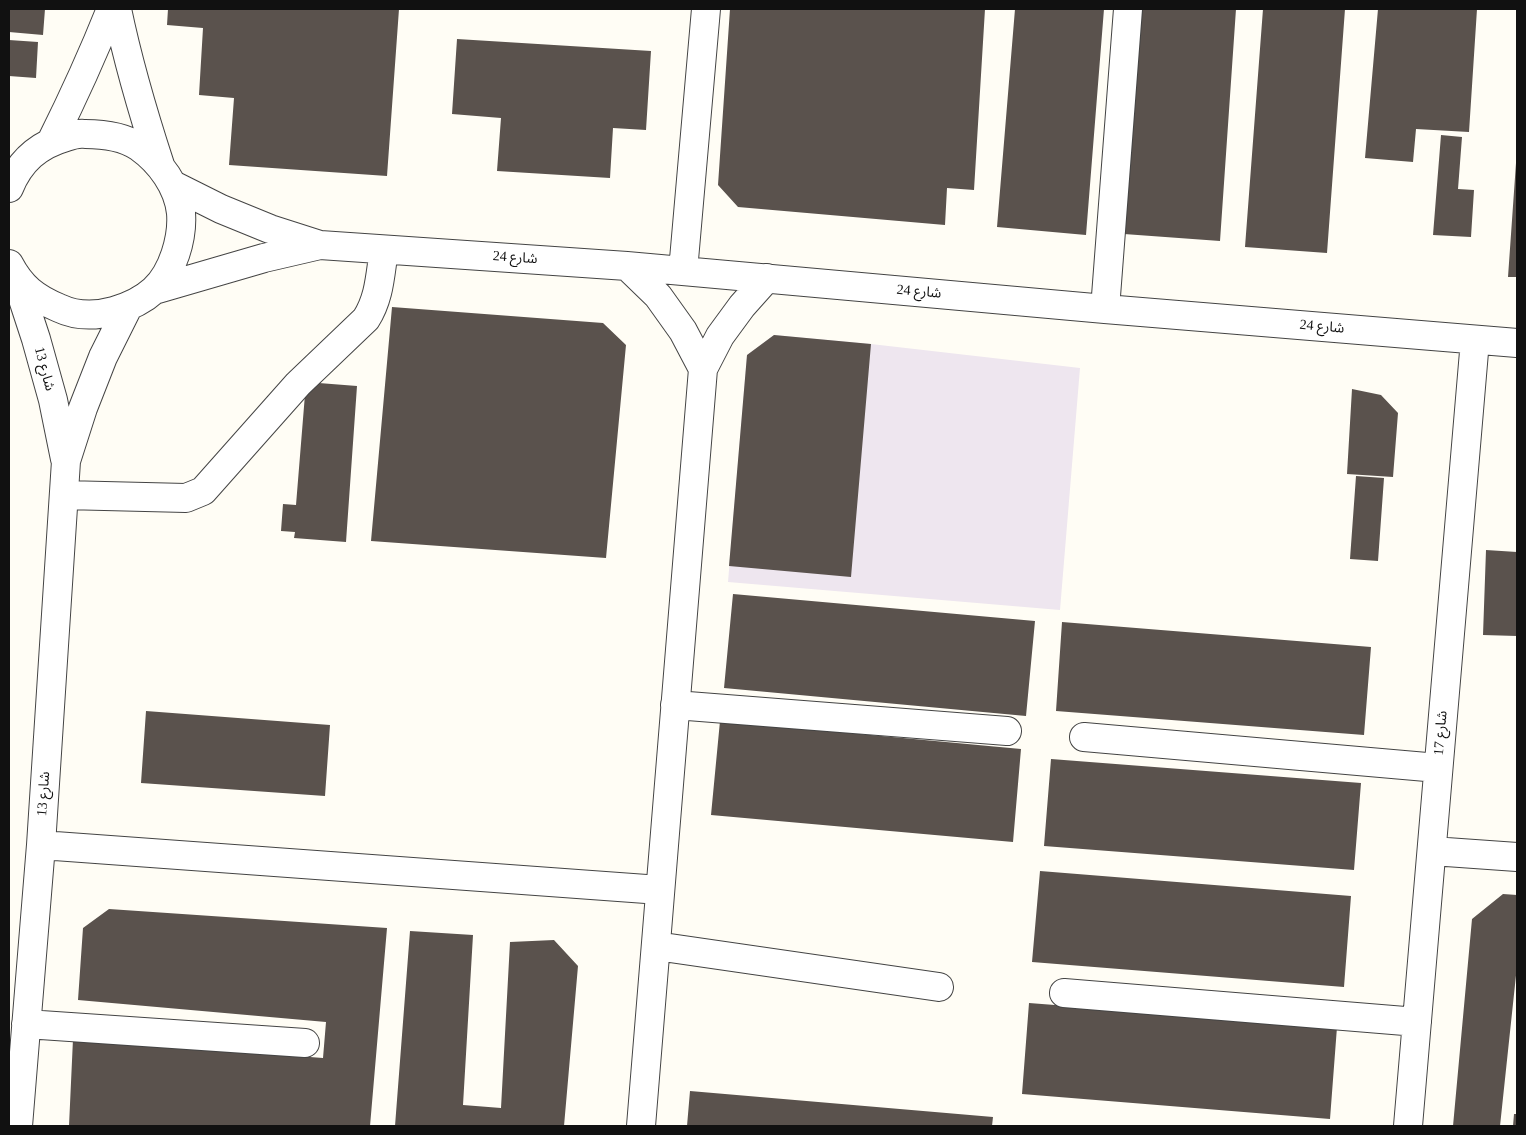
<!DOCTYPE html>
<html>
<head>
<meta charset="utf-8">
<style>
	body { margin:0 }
	#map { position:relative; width:1526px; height:1135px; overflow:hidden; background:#fffdf5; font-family:"Times New Roman",serif }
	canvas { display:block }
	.frame { position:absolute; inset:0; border:10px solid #111; pointer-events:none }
</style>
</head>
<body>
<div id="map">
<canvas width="1526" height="1135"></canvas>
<div class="frame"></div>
</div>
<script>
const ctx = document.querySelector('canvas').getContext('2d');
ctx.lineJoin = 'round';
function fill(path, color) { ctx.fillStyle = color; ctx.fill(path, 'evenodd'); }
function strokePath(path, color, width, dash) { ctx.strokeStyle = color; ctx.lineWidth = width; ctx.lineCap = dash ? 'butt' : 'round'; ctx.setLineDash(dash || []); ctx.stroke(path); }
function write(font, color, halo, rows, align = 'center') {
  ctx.font = font + ' "Times New Roman","Noto Sans Arabic",serif'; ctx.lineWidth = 5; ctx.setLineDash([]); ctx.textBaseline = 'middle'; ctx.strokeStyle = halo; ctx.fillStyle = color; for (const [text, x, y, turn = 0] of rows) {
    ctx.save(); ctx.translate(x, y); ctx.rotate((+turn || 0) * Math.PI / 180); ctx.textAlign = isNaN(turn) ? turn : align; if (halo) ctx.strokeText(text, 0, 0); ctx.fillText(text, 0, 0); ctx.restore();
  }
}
fill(new Path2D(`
	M774,335L871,344L1080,368L1060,610L728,582L747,355Z`), '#eee6ef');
fill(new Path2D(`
	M9,9H45L43,35L9,32Z
	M168,9H399L387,176L229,165L234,98L199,95L203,28L167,25Z
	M730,9H985L974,190L947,188L945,225L738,207L718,185Z
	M1015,9H1104L1086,235L997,227Z
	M1140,9H1236L1220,241L1124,234Z
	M1263,9H1345L1327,253L1245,247Z
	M1378,9H1477L1469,132L1416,129L1413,162L1365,158Z
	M457,39L651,51L646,130L613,128L610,178L497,171L501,118L452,114Z
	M9,40L38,42L36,78L9,76Z
	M1441,135L1462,137L1458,189L1474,190L1471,237L1433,235Z
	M1516,163H1517V277H1508Z
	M392,307L603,323L626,345L606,558L371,541Z
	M774,335L871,344L851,577L729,566L747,355Z
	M306,382L357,386L346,542L294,538L295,532L281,531L283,504L296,505Z
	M1352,389L1381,395L1398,413L1393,477L1347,474Z
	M1356,476L1384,478L1378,561L1350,559Z
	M1486,550L1517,552V636L1483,635Z
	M733,594L1035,621L1026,716L724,688Z
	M1062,622L1371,647L1364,735L1056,711Z
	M146,711L330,725L325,796L141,783Z
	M720,721L1021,749L1013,842L711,815Z
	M1051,759L1361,783L1354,870L1044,846Z
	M1040,871L1351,896L1344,987L1032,962Z
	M1503,894L1517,895V966L1500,1126H1453L1472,919Z
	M109,909L387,928L370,1126H69L73,1039L323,1058L326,1022L78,1000L83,928Z
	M410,931L473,935L463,1105L501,1108L510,942L554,940L578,966L564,1126H395Z
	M1029,1003L1337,1027L1330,1119L1022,1094Z
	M690,1091L993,1117L992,1126H687Z
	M1514,1114H1517V1126H1513Z`), '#5a524d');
const minor = new Path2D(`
	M117,9C128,62 143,113 160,165
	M51,142C73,98 93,54 111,9
	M173,185L221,209L270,229L320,245L627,266L1105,309L1517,343
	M9,188C20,161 38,145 66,137C72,135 78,133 85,134C103,134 123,136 139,147C160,162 178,186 181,213C183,238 173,272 154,290C143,300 128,307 114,311C96,316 76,316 59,308C35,298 21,287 9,264
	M627,266L658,296L683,331L703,369
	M683,271L706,9
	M17,281L36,339L53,400L65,459
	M154,290L264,258L320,245
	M1105,309L1128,9
	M64,495L186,498L203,491L298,384L366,319C380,297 380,274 384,250
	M675,705L1007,731
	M1084,737L1438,768
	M41,845L660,890
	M1432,851L1517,857
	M656,946L939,987
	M1064,993L1417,1022
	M26,1024L305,1043
	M18,1126L41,845L66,461L83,408L103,357L128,307
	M641,1126L703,369L720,336L742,306L767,278
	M1408,1126L1475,340`);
strokePath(minor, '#444', 30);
strokePath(minor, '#fff', 28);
write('14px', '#111', '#fff', [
	["شارع 24",515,258,4],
	["شارع 24",919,292,5],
	["شارع 24",1322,327,5],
	["شارع 13",44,369,75],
	["شارع 17",1441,733,-85],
	["شارع 13",44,794,-86]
]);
</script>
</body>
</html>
